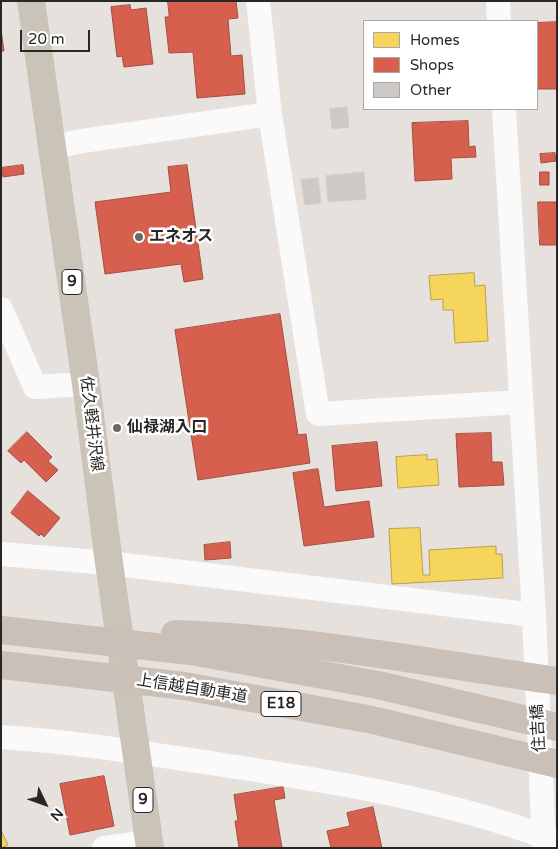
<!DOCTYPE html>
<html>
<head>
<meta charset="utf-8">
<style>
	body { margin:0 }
	#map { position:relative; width:558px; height:849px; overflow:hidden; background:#e6e1dc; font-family:"Varela Round",sans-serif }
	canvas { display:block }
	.frame { position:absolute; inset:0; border:2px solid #272727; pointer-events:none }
	.legend { position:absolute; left:363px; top:20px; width:175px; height:90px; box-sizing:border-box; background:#fff; border:1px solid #a9a9a9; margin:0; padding:6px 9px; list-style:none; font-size:15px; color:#272727 }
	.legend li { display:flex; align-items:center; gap:10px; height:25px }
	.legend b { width:25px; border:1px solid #a9a9a9 }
	.north { position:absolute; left:20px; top:779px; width:50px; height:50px; -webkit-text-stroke:4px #fff; paint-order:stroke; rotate:132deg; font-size:14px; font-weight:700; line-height:20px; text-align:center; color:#272727 }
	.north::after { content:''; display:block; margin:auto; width:18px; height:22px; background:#272727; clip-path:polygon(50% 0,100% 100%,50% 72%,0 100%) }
	.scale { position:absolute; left:20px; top:30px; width:70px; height:22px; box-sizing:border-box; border:2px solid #272727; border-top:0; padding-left:6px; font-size:15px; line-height:18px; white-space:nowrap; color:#272727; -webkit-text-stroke:4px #fff; paint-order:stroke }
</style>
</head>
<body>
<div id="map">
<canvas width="558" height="849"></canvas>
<div class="frame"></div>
<ul class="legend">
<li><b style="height:14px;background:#f6d55c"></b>Homes</li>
<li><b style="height:14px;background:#d6604d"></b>Shops</li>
<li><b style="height:14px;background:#ccc9c6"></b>Other</li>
</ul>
<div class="north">N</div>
<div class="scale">20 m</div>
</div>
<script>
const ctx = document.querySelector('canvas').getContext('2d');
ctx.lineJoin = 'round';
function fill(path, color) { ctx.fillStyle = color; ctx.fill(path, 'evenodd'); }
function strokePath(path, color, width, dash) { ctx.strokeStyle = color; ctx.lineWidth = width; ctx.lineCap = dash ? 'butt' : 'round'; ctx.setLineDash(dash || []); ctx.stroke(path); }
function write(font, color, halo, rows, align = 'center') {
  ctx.font = font + ' "Varela Round","Noto Sans JP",sans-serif'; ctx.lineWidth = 5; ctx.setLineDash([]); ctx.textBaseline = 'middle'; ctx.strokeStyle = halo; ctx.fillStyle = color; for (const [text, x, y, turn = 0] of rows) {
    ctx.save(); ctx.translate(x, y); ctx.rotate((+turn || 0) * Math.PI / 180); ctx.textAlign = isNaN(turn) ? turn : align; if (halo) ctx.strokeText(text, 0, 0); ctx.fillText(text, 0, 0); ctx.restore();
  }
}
const homes = new Path2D(`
	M474,273L475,286L485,285L488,341L455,343L453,310H443V299L431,300L429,276Z
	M427,455V460L437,459L439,485L398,488L396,457Z
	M420,528L423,575H430L429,550L496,546V554H502L503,578L392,584L389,529Z
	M1,830L8,845L2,848H1Z`);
fill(homes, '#f6d55c');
strokePath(homes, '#b8a14c', 1);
const shops = new Path2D(`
	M168,1H236L238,18L228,19L231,56L242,55L245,94L197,98L193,52L169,53L165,17H169Z
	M130,5L131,10L146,8L153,64L124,67L122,56L117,57L111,7Z
	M557,22V89H537V23Z
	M1,30L4,51H1Z
	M468,121L469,147L475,146L476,157L451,158L452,179L415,181L412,123Z
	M555,153L556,161L541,163L540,154Z
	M23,165L24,174L3,177L1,168Z
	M187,165L203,279L184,282L181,264L105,274L95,202L171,192L168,167Z
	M540,172H549V185H540Z
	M538,202H557V245H540Z
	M280,314L298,435L306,434L310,463L198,480L175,330Z
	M27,432L52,457L48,461L58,470L46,482L24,460L21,463L8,451Z
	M491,433L492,462H502L504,485L459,487L456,434Z
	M377,442L382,486L336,491L332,446Z
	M318,469L324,507L369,501L374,537L304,546L293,473Z
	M28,491L60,518L44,537L41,534L39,536L11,513Z
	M230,542L231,558L205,560L204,545Z
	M104,776L114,826L70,835L60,784Z
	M283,787L285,798L274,800L282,848H239L235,821H238L234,795Z
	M373,807L382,848H331L327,831L350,826L347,813Z`);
fill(shops, '#d6604d');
strokePath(shops, '#a24f42', 1);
const building = new Path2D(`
	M347,107L349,127L332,129L330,109Z
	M364,172L366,199L328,202L326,176Z
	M318,178L321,203L305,205L301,180Z`);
fill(building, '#ccc9c6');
strokePath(building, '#d1cdc8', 1);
strokePath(new Path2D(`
	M258,1L270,114L318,414L521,402
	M498,1L499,21
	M504,109L534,615L544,848
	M53,147L82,141L270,114
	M1,309L35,387L86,384
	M1,554L109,563L534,615
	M1,737C76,742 150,754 223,765C336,782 449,800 556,841
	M104,848L149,842`), '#fbfafa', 24);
strokePath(new Path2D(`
	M31,1L86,384L109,563L150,848`), '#c9c4b7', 28);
strokePath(new Path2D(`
	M1,630L191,651L378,685L557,727
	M175,634C303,638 430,663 557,681
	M1,665L184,686L368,719L557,764`), '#cbc0b7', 28);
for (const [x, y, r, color] of [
	[139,237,5,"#6a6866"],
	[117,428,5,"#6a6866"]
]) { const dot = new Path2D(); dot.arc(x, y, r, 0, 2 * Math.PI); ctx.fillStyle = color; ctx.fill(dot); strokePath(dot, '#fff', 2); }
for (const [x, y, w] of [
	[72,282,20],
	[281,704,40],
	[143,800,20]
]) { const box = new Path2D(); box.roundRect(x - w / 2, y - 12.5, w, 25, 4); ctx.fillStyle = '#fff'; ctx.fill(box); strokePath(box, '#272727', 1); }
write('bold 15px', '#272727', null, [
	["9",72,282],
	["E18",281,704],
	["9",143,800]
]);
write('bold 16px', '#272727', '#fff', [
	["エネオス",149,237],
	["仙禄湖入口",127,428]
], 'left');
write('16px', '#272727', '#fff', [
	["佐久軽井沢線",91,424,83],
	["上信越自動車道",192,689,9],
	["住吉橋",539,728,-93]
]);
</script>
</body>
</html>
